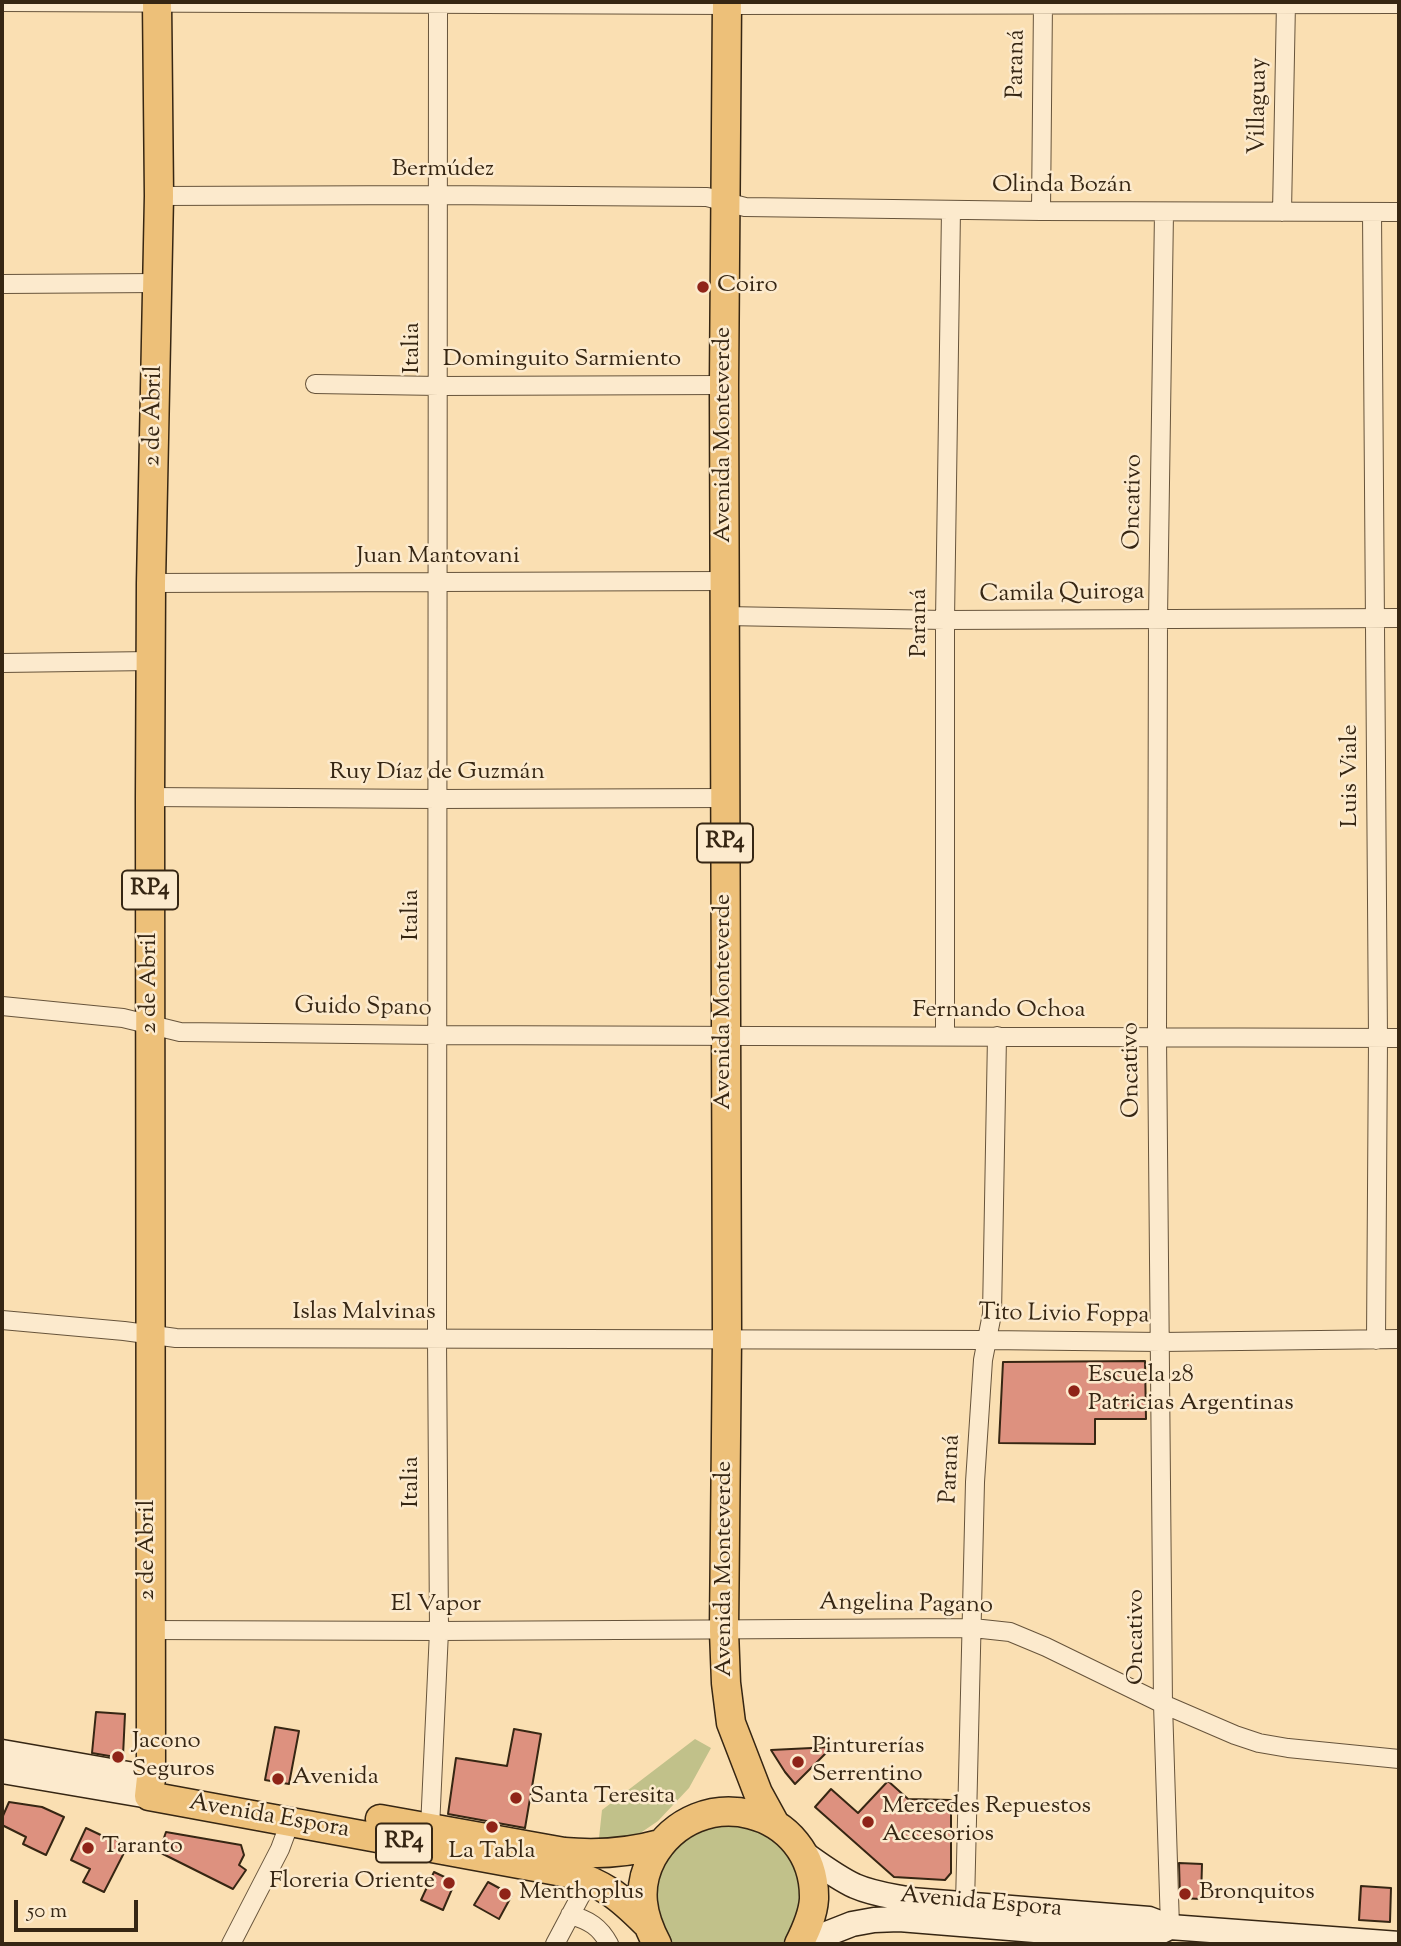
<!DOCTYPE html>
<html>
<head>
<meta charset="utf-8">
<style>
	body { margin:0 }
	#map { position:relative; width:1401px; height:1946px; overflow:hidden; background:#fadfb2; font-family:"Sorts Mill Goudy",serif }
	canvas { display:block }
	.frame { position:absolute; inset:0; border:4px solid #362613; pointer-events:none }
	.scale { position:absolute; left:14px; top:1900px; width:124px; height:32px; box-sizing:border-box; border:4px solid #362613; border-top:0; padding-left:9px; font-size:21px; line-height:24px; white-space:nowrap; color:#362613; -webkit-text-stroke:5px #fceacd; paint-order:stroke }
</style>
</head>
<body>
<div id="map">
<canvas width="1401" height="1946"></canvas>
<div class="frame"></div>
<div class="scale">50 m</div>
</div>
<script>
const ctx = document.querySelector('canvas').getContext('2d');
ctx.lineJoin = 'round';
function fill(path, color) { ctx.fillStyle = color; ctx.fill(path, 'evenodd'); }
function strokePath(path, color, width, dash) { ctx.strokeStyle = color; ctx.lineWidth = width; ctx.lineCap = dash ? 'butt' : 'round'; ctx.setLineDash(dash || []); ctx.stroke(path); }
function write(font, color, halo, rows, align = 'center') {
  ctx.font = font + ' "Sorts Mill Goudy",serif'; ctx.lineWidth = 5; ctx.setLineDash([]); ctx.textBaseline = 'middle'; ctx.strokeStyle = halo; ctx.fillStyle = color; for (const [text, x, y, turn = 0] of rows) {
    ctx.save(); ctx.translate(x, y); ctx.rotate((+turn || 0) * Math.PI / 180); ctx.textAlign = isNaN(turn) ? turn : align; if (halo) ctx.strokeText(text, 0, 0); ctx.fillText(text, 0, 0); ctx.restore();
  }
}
fill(new Path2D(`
	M695,1739L711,1748L689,1788L658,1821L636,1836L599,1838L602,1810Z
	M724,1816L790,1846L807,1893L789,1944H667L655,1927L651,1876L661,1853Z`), '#c1c18a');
const building = new Path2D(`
	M1145,1361L1146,1419H1095V1444L999,1443L1003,1362Z
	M96,1712L125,1714L123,1756L121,1758L92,1753Z
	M275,1727L299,1731L289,1784L265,1780Z
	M514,1729L541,1734L525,1828L448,1814L456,1758L507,1766Z
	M832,1747L795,1784L785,1772L771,1750Z
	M888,1781L908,1799L951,1800V1873L945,1880L894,1877L815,1807L831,1789L858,1813Z
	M9,1802L42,1807L64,1817L46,1855L23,1844L26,1837L2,1825V1818Z
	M86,1828L105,1837L107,1835L128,1845L104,1892L83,1882L90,1869L71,1860Z
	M166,1832L241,1845L244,1855L239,1865L246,1870L233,1889L159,1852Z
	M1179,1863L1202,1864L1201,1899L1180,1898Z
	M434,1872L455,1882L443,1910L421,1900Z
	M488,1882L512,1895L499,1919L474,1905Z
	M1361,1886L1391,1888L1390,1922L1359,1920Z`);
fill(building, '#dd917f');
strokePath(building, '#362613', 2);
const street = new Path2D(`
	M2,2L727,5L1399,4
	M159,196L438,195L707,197L745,207L1041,211L1399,212
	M1041,211L1043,2
	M1164,212L1158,618L1157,1037L1163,1704L1170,1927
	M1282,212L1286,2
	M1372,212L1378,1039L1376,1340
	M2,284L158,283
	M315,384L439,386L724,385
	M151,583L725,581
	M725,616L945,620L1399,618
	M2,663L151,661
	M150,797L437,799L725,798
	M2,1006L123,1018L180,1032L438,1035L1399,1038
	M945,1035V620L951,210
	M2,1320L124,1331L176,1338L987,1340L1161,1342L1399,1339
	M149,1630L439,1631L973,1628L1010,1632L1046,1647L1163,1704L1235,1735L1259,1743L1288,1748L1399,1759
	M430,1828L439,1631L437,1339L438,2
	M965,1904L975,1482L983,1360L992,1314L997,1036
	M570,1915C589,1920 600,1927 609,1944
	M231,1944L280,1849L290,1822
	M555,1944L589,1880`);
const secondary = new Path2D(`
	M2,1752L151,1778
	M2,1771L149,1796
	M802,1852C819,1864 836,1877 855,1886C873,1894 892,1896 911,1900L1149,1919L1170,1927L1399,1944
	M801,1944L852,1924L874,1920L899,1919L1145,1939L1170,1927`);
const primary = new Path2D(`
	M157,2L159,196L151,583L150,797L151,1778L149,1796L568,1873C604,1884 619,1896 646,1923
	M727,2L724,385L727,1339L724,1631L726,1683L731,1723L758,1793L775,1824
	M380,1819L564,1852C598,1855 628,1853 660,1844
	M657,1944C642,1916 636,1888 652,1858C697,1778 816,1808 814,1899C813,1915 806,1930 799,1944`);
strokePath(street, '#67543b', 20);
strokePath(secondary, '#362613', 27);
strokePath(primary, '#362613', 31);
strokePath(street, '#fceacd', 18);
strokePath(secondary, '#fceacd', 24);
strokePath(primary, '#edc079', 28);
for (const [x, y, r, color] of [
	[703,287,7,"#8f2418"],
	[1074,1391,7,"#8f2418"],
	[118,1757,7,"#8f2418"],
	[798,1762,7,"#8f2418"],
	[278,1779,7,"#8f2418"],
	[516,1798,7,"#8f2418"],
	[868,1822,7,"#8f2418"],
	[492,1827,7,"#8f2418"],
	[88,1848,7,"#8f2418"],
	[449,1883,7,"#8f2418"],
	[505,1894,7,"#8f2418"],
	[1185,1894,7,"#8f2418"]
]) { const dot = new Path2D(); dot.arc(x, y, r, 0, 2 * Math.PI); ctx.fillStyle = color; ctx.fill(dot); strokePath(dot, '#fceacd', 2.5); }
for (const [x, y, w] of [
	[725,843,56],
	[150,890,56],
	[404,1843,56]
]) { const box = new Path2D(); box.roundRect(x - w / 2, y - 19.5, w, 39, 5); ctx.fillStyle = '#fceacd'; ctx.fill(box); strokePath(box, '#362613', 2); }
write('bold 23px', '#362613', null, [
	["RP4",725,843],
	["RP4",150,890],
	["RP4",404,1843]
]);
write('24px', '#362613', '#fceacd', [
	["Paraná",1018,64,-89],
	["Villaguay",1260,106,-89],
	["Bermúdez",443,171],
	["Olinda Bozán",1062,187],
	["Italia",414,348,-90],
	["Dominguito Sarmiento",562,361],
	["2 de Abril",155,416,-89],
	["Avenida Monteverde",725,435,-90],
	["Oncativo",1135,502,-89],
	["Juan Mantovani",438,558],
	["Camila Quiroga",1062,595,-1],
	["Paraná",921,623,-90],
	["Ruy Díaz de Guzmán",437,774],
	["Luis Viale",1352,776,-90],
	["Italia",413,915,-90],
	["2 de Abril",151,983,-90],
	["Avenida Monteverde",725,1002,-90],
	["Guido Spano",363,1009,1],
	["Fernando Ochoa",999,1012],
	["Oncativo",1133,1070,-91],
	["Islas Malvinas",364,1314],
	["Tito Livio Foppa",1064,1316,1],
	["Paraná",952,1469,-87],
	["Italia",413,1482,-90],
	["2 de Abril",149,1550,-90],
	["Avenida Monteverde",726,1569,-90],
	["El Vapor",436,1606],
	["Angelina Pagano",906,1606,1],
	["Oncativo",1138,1637,-90],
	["Avenida Espora",269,1818,10],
	["Avenida Espora",981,1904,5]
]);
write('24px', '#362613', '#fceacd', [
	["Coiro",717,287],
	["Escuela 28",1088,1377],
	["Patricias Argentinas",1088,1405],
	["Jacono",132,1743],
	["Seguros",132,1771],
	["Pinturerías",812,1748],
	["Serrentino",812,1776],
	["Avenida",292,1779],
	["Santa Teresita",530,1798],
	["Mercedes Repuestos",882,1808],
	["Accesorios",882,1836],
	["Taranto",102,1848],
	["La Tabla",492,1853,"center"],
	["Floreria Oriente",435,1883,"right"],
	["Menthoplus",519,1894],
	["Bronquitos",1199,1894]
], 'left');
</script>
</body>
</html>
